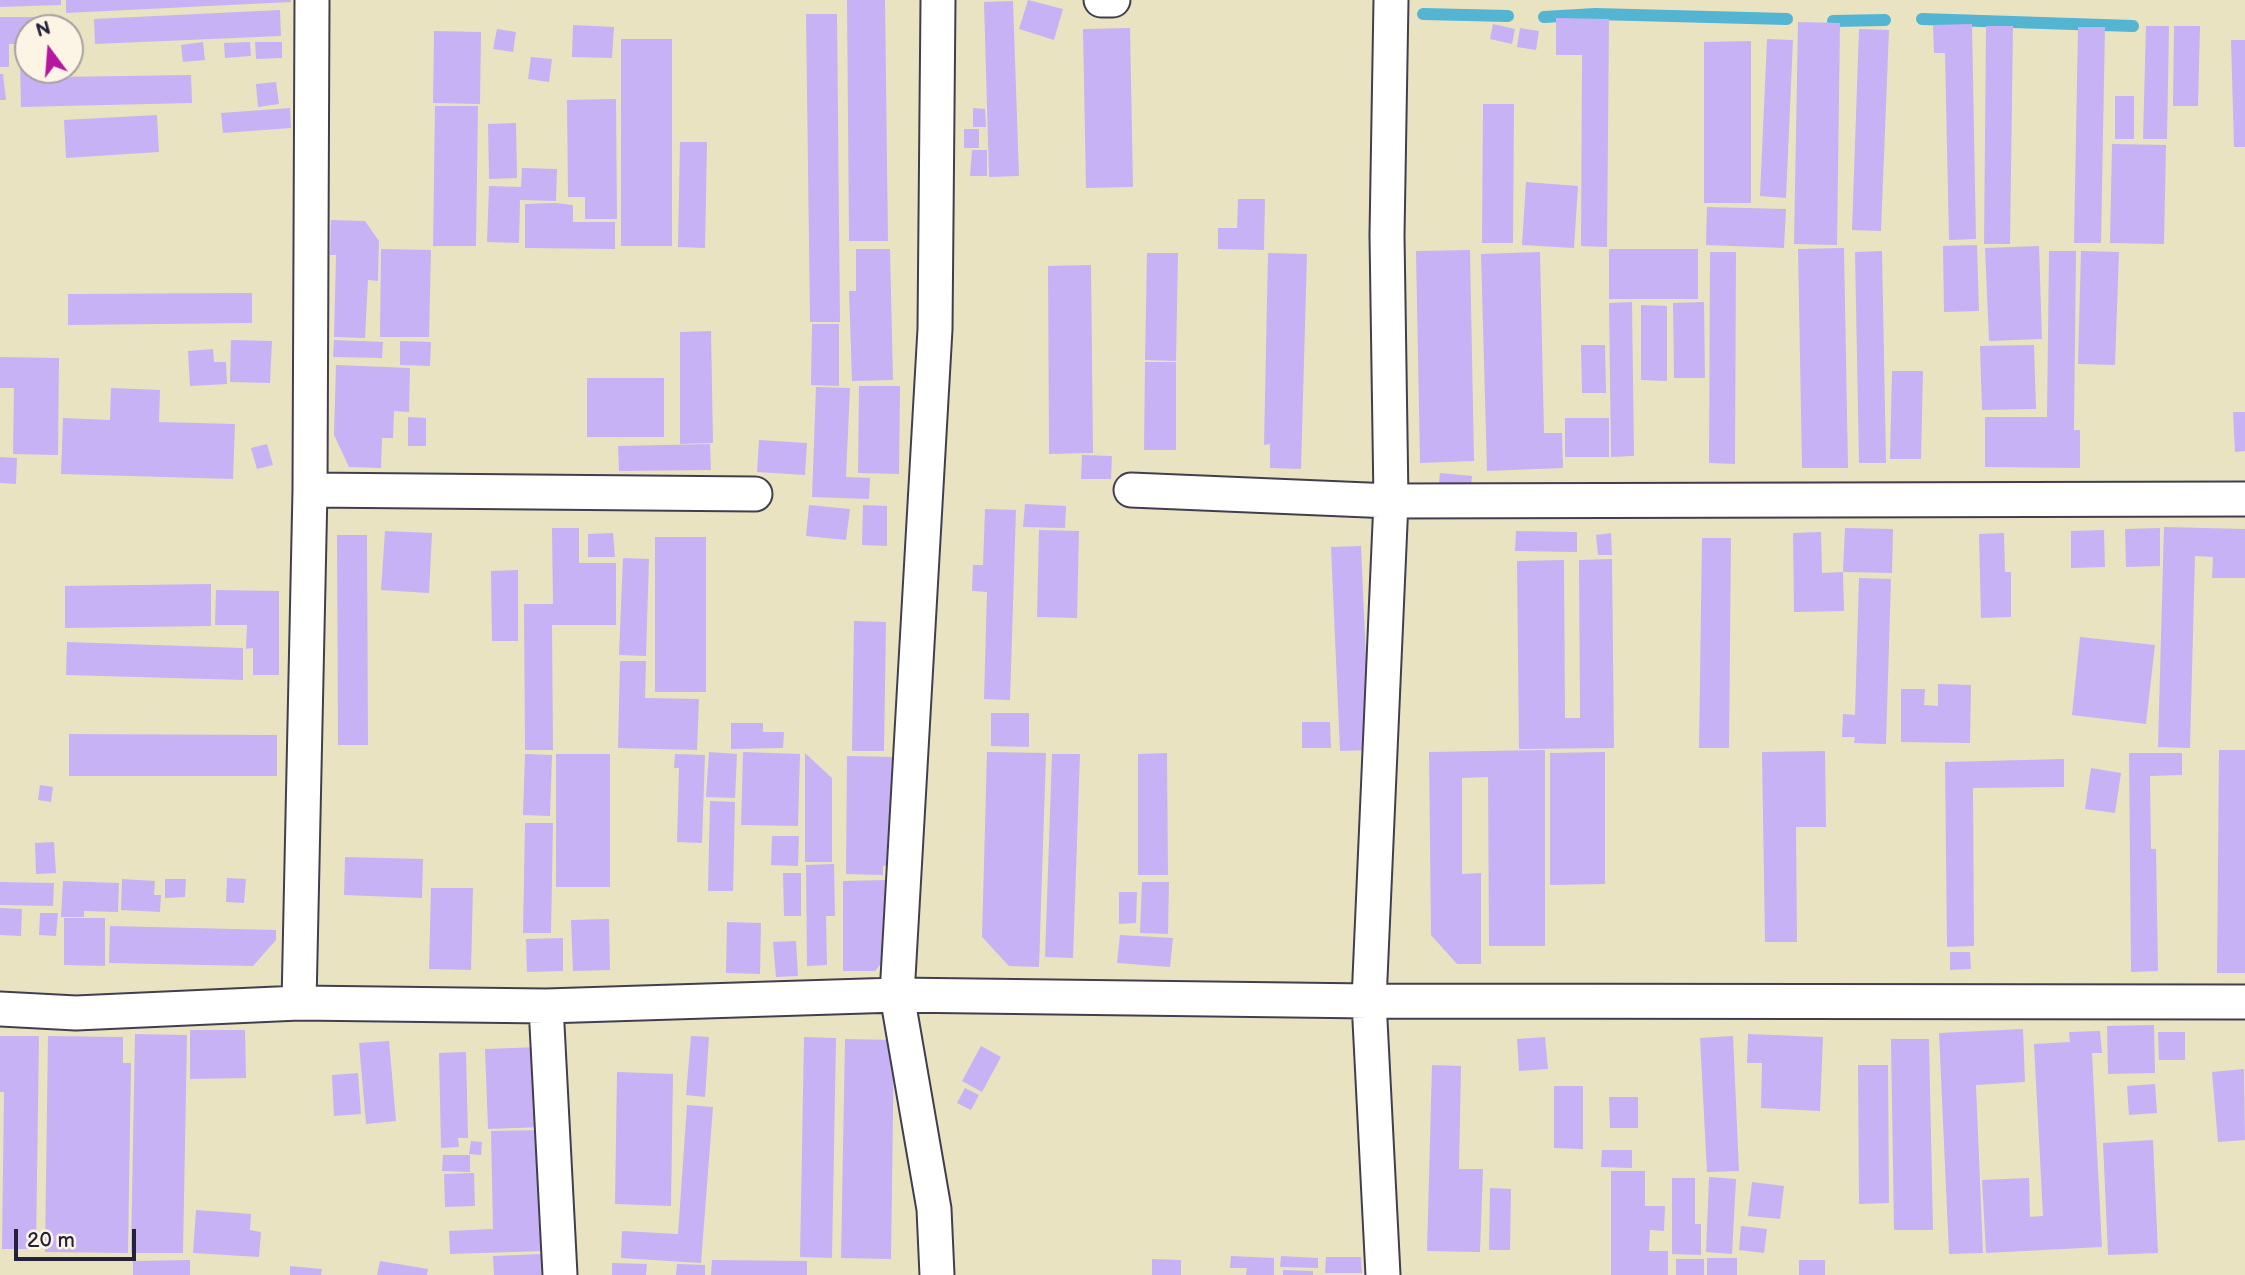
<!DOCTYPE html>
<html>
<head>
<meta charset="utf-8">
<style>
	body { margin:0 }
	#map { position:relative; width:2245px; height:1275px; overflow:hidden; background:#eae3c1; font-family:"Balsamiq Sans",sans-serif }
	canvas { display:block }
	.north { position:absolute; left:14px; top:14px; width:70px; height:70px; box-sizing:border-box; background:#fcf5e5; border:2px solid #a5a1a1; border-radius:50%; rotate:344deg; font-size:19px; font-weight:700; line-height:28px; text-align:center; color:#22223b }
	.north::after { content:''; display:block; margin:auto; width:24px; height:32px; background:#b5179e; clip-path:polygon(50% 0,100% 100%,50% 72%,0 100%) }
	.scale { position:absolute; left:14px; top:1229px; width:122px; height:32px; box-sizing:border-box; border:4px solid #22223b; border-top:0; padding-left:9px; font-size:21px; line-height:24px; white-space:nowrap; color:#22223b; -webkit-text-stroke:5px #fcf5e5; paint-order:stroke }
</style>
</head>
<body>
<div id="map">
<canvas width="2245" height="1275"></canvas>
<div class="north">N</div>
<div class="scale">20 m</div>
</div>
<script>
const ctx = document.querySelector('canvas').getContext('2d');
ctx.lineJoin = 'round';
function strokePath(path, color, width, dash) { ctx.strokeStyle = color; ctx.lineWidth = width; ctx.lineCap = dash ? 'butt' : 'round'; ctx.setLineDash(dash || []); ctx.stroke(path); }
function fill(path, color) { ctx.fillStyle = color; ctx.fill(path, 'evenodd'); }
strokePath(new Path2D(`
	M1423,14L1508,16
	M1544,17L1595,14L1787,19
	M1922,19L2133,26
	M1833,21L1885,20`), '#54b5d3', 12);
fill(new Path2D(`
	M0,0H61V5L0,7Z
	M66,0H291V2L66,13Z
	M847,0H885L888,241H849Z
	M1028,0L1063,9L1054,40L1019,29Z
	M1013,1L1019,176L989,177L984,2Z
	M280,10L281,36L95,44L94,19Z
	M806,14H837L840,322H810Z
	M0,17H57V28H28V44H9V67H0Z
	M1556,18L1609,19L1607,247L1581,246L1582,55H1556Z
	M1798,22L1840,23L1837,245L1794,244Z
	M1493,24L1515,29L1512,44L1490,39Z
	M1972,24L1976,239L1949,240L1945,53H1934L1933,25Z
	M573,25L614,27L612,58L572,57Z
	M1986,26H2013L2010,244H1984Z
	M2146,26H2169L2167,139H2143Z
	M2174,26H2200L2198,106H2173Z
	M2078,27H2105L2101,243H2074Z
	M1130,28L1133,187L1086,188L1083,29Z
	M1520,28L1539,31L1536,50L1517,47Z
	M497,29L516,32L513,52L493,49Z
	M1859,29L1889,30L1881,231L1852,230Z
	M434,31L481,32L480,104L433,103Z
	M621,39H672V246H621Z
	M1767,39L1793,40L1786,198L1760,196Z
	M2231,40H2245V147H2234Z
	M1751,41V203H1704V42Z
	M203,42L205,60L183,62L181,45Z
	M250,42L251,56L225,58L224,43Z
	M255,42H282V58L256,59Z
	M531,57L552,59L549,82L528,79Z
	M20,59H28V70H57V77L191,75L192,103L21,107Z
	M0,74H3L6,100H0Z
	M276,82L279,104L258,107L256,84Z
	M2115,96H2134V139H2115Z
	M616,99L617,219H585V197H568L567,100Z
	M1483,104H1514L1513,243H1482Z
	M435,106H478L476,246H433Z
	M290,108L291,128L223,133L221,113Z
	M973,108L985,109L986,127H973Z
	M157,115L159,152L66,158L64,120Z
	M516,123L517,178L489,179L488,124Z
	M964,129H979V148H964Z
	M680,142H707L705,248L678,247Z
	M2112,144L2166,145L2164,244L2110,243Z
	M972,150H987V176H970Z
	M522,168L557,169L556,201L520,200L519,243L487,242L489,186L521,187Z
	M1526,182L1578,186L1574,248L1522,245Z
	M1238,199H1265L1264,250L1218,249V228H1237Z
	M556,203L573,205V222H615V249L525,248V204Z
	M1707,207L1786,209L1784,248L1706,245Z
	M331,220L365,221L379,241L378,281L368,280L365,338L334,337L336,255H330Z
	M1977,245L1979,311L1944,312L1943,246Z
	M2039,246L2042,339L1989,341L1985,248Z
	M1844,248L1848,468H1802L1798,249Z
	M381,249L431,250L429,337H380Z
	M856,249H890L893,380L852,381L849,291H856Z
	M1609,249H1698V299H1609Z
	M1470,250L1474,461L1420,463L1416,251Z
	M1882,251L1886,463H1859L1855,252Z
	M2049,251H2076L2074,430H2080V468L1985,467V417H2047Z
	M2081,251L2119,252L2115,365L2078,364Z
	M1540,252L1544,433H1562L1563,468L1487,471L1481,254Z
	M1710,252H1736L1735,464L1709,463Z
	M1147,253H1178L1176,361L1145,360Z
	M1268,253L1307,254L1301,469L1270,468V444L1264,445Z
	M1091,265L1093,453L1049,454L1048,266Z
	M252,293V323L68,325V294Z
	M1632,302L1634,456L1611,457L1609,303Z
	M1704,302L1705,378H1674L1673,303Z
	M1641,305L1667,306V381L1641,380Z
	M812,324H839V386L811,385Z
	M711,331L713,443L680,444V332Z
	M231,340L272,341L270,383L230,382Z
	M334,340L383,342L382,358L333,357Z
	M400,341L431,342L430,366L400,365Z
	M1581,345H1605L1606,393H1582Z
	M2034,345L2036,409L1982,410L1980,346Z
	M213,349L214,362H226L227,384L190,386L188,351Z
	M0,357L59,358L58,455L13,454L14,388H0Z
	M1145,362H1176V450H1144Z
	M336,365L410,368L409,412L394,411L393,438H382L381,468L349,467L334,435Z
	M1892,371H1923L1921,459H1890Z
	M587,378H664V437H587Z
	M859,386H900L899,474L858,473Z
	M816,387L850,388L846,477L870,478L869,499L812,497Z
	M111,388L160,390L159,422L235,424L233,479L61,474L63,418L110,420Z
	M2233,412H2245V451L2235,452Z
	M408,417L426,418V446H408Z
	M1565,418H1609V457H1565Z
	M759,440L807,443L805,475L757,472Z
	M267,444L273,465L257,469L251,448Z
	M710,444L711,470L619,471L618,446Z
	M1082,455L1112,456L1111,479H1081Z
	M0,457L17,458L16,484L0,483Z
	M1440,473L1472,476L1470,496L1438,493Z
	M1025,504L1066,506L1065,528L1023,527Z
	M809,505L850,509L846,540L806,536Z
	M863,505L887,506V546L862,545Z
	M985,509L1016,510L1010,700L984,699L987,592L972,591L973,565H983Z
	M2164,527L2245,529V578H2212L2213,557L2195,556L2190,748L2158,747Z
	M552,528H579V563H616V625H552L553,750H525L524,604H553Z
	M1845,528L1893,529L1892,573L1843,572Z
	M2160,528V566L2126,567L2125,529Z
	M1039,530L1079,531L1077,618L1037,617Z
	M2104,530L2105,567L2071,568V531Z
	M385,531L432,533L429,593L381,590Z
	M1516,531L1577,532V552L1515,551Z
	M1821,532L1822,573L1843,572L1844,611L1794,612L1793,533Z
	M613,533L615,557H588V534Z
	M1611,533L1612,555H1598L1596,535Z
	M2004,533L2005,572H2011V617L1981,618L1979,534Z
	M337,535H367L368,745H338Z
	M655,537H706V692H655Z
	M1702,538H1731L1729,748H1699Z
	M1361,546L1370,750L1340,751L1331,547Z
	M623,558L649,559L646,656L619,655Z
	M1612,559L1614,748L1519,749L1517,561L1564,560L1565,718H1580L1579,560Z
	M518,570V641H492L491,571Z
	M1859,578L1891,579L1886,744L1854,743L1855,737H1842L1843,714L1855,715Z
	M211,584V626L65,628V586Z
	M216,590L279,591V675H253V648L246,649L247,625H215Z
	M854,621L886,622L884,751H852Z
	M2080,637L2155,645L2146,724L2072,715Z
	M67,642L243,648V680L66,675Z
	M620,661H646L645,698L699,699L697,750L618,748Z
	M1938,684L1971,685L1970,743L1901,742V689H1925L1924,705L1938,706Z
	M991,713H1029V747L991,746Z
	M1302,722H1330L1331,748H1302Z
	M731,723H763V732H784L783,748L731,749Z
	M69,734L277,735V776H69Z
	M1545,750V946H1489L1488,777L1462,778V874L1481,873V964H1457L1431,935L1429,752Z
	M2219,750H2245V973H2217Z
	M1825,751L1826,827H1796L1797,942H1765L1762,752Z
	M709,752L737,754L735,798L706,797Z
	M743,752L800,754L798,826L741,825Z
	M987,752L1046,753L1039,967L1009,966L982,937Z
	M1605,752V884L1550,885V753Z
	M805,753L832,778V862H805Z
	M1167,753L1168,875H1138V754Z
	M2129,753H2182V775L2150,776L2151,849H2156L2158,971L2131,972Z
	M525,754L552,755L550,816L523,815Z
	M556,754H610V887H556Z
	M675,754L705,755L702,843L677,842L679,768H674Z
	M1052,754H1080L1073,958L1045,957Z
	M847,756L897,757L895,866H883V875L846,874Z
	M2064,759V787L1973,788L1974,946L1947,947L1945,762Z
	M2091,768L2121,773L2115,813L2085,809Z
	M40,785L53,787L51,802L38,800Z
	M710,801L735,802L733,891H708Z
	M525,823H553L551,933H523Z
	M772,836H799L798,866L771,865Z
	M54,842L56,873L36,874L35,843Z
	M345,857L423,859L422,898L344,895Z
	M834,864L835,916H826L827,965L807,966L806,865Z
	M783,873H801V916H784Z
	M227,878L246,879L244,903L226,902Z
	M122,879L155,881L154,895H161L160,912L121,910Z
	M165,879H186L185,897L165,898Z
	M886,880V958L875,971H843V881Z
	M63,881L119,883L118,912L84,911V917H61Z
	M0,882L54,883L53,906L0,905Z
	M1142,882H1169L1168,934L1140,933Z
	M431,888H473L471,970L429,969Z
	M1119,892H1137L1136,923L1119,924Z
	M0,908L22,909L21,936L0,935Z
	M40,913H58L56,936L39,935Z
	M64,918H105V966L64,965Z
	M609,919L610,970L573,971L571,920Z
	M727,922L761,923L760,974L726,973Z
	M110,926L276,930V940L253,966L109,963Z
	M1120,935L1173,938L1170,967L1117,963Z
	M563,938V971L527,972L526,939Z
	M796,941L798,976L776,977L773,942Z
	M1950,952H1970L1971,969L1950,970Z
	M2154,1025L2155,1073L2108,1074L2107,1026Z
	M2023,1029L2025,1082L1976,1085L1983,1253L1949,1254L1939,1033Z
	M190,1030H245L246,1078L190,1079Z
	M2100,1031L2102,1053H2092L2102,1247L1986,1253L1982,1180L2029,1178L2030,1217L2043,1216L2034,1044L2070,1042L2069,1032Z
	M2158,1032H2185V1060H2159Z
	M135,1034L187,1035L183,1253H131Z
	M1748,1034L1823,1037L1820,1111L1761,1108L1762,1063H1747Z
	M0,1036H39L36,1249H2L4,1092H0Z
	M48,1036L123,1037V1063H131L128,1253L45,1252Z
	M691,1036L709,1037L705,1097L686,1095Z
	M1733,1036L1739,1171L1707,1172L1700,1038Z
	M804,1037L836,1038L832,1258L800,1257Z
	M1545,1037L1548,1069L1519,1071L1517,1039Z
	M845,1039L894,1040L891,1259L841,1258Z
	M1891,1039H1929L1933,1230H1894Z
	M389,1041L396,1121L366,1124L359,1043Z
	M981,1046L1001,1057L982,1092L962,1081Z
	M540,1047L543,1127L488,1129L485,1049Z
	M466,1052L468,1138H458L459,1147L441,1148L439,1053Z
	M1432,1065L1461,1066L1459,1169H1483L1480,1252L1427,1251Z
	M1858,1065H1888L1889,1203L1859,1204Z
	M2244,1069L2245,1140L2218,1142L2212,1072Z
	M617,1072L673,1074L671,1206L615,1204Z
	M358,1073L361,1114L334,1116L332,1075Z
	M2155,1084L2157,1113L2129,1115L2127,1086Z
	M1554,1086H1583V1149L1554,1148Z
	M965,1088L979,1095L971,1110L957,1103Z
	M1609,1097H1638V1128H1610Z
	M687,1105L713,1107L701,1263L621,1258L622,1231L678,1234Z
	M543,1130L546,1251L450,1254L449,1231L493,1229L491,1131Z
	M2153,1140L2158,1253L2108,1255L2103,1143Z
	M471,1141L482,1142L481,1155L469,1154Z
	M1602,1150H1632V1168L1601,1167Z
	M443,1155H470V1172L442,1171Z
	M1611,1171H1645V1206H1665L1664,1231L1650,1230L1649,1251H1668V1275H1611Z
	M474,1173L475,1206L445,1207L444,1174Z
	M1709,1177L1736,1179L1732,1254L1706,1252Z
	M1672,1178H1695V1224H1701V1255L1672,1254Z
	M1752,1182L1784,1186L1780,1219L1748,1216Z
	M1490,1188L1511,1189L1510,1250H1489Z
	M196,1210L251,1214L250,1230L261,1232L259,1257L193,1253Z
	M1741,1226L1767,1229L1764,1253L1739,1250Z
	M541,1254V1275H494L493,1256Z
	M1231,1256L1274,1258V1275H1246L1247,1268H1230Z
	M1281,1256L1318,1258V1268L1280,1267Z
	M1326,1257H1361L1362,1273H1325Z
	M1707,1258H1737V1275H1707Z
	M1152,1259L1181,1260V1275H1152Z
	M1676,1259H1704V1275H1676Z
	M190,1260V1275H133V1261Z
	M712,1260L807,1261V1275H711Z
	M1799,1260H1825V1275H1799Z
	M380,1261L428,1269L427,1275H377Z
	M612,1263L647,1264L646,1275H612Z
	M677,1264L705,1265V1275H676Z
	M290,1266L322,1269L321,1275H290Z
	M1283,1270L1313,1271V1275H1283Z`), '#c7b2f6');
const minor = new Path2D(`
	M1101,0H1113
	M310,490L755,494
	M1131,490L1391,501L2245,499
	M299,1003L310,490L312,0
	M546,1006L560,1275
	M0,1009L76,1013L299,1003L546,1006L897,995L1369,1001L2245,1002
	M937,1275L934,1209L897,995L935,329L938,0
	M1383,1275L1369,1001L1391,501L1387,235L1391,0`);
strokePath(minor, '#403f4f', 37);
strokePath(minor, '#fff', 33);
</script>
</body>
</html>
